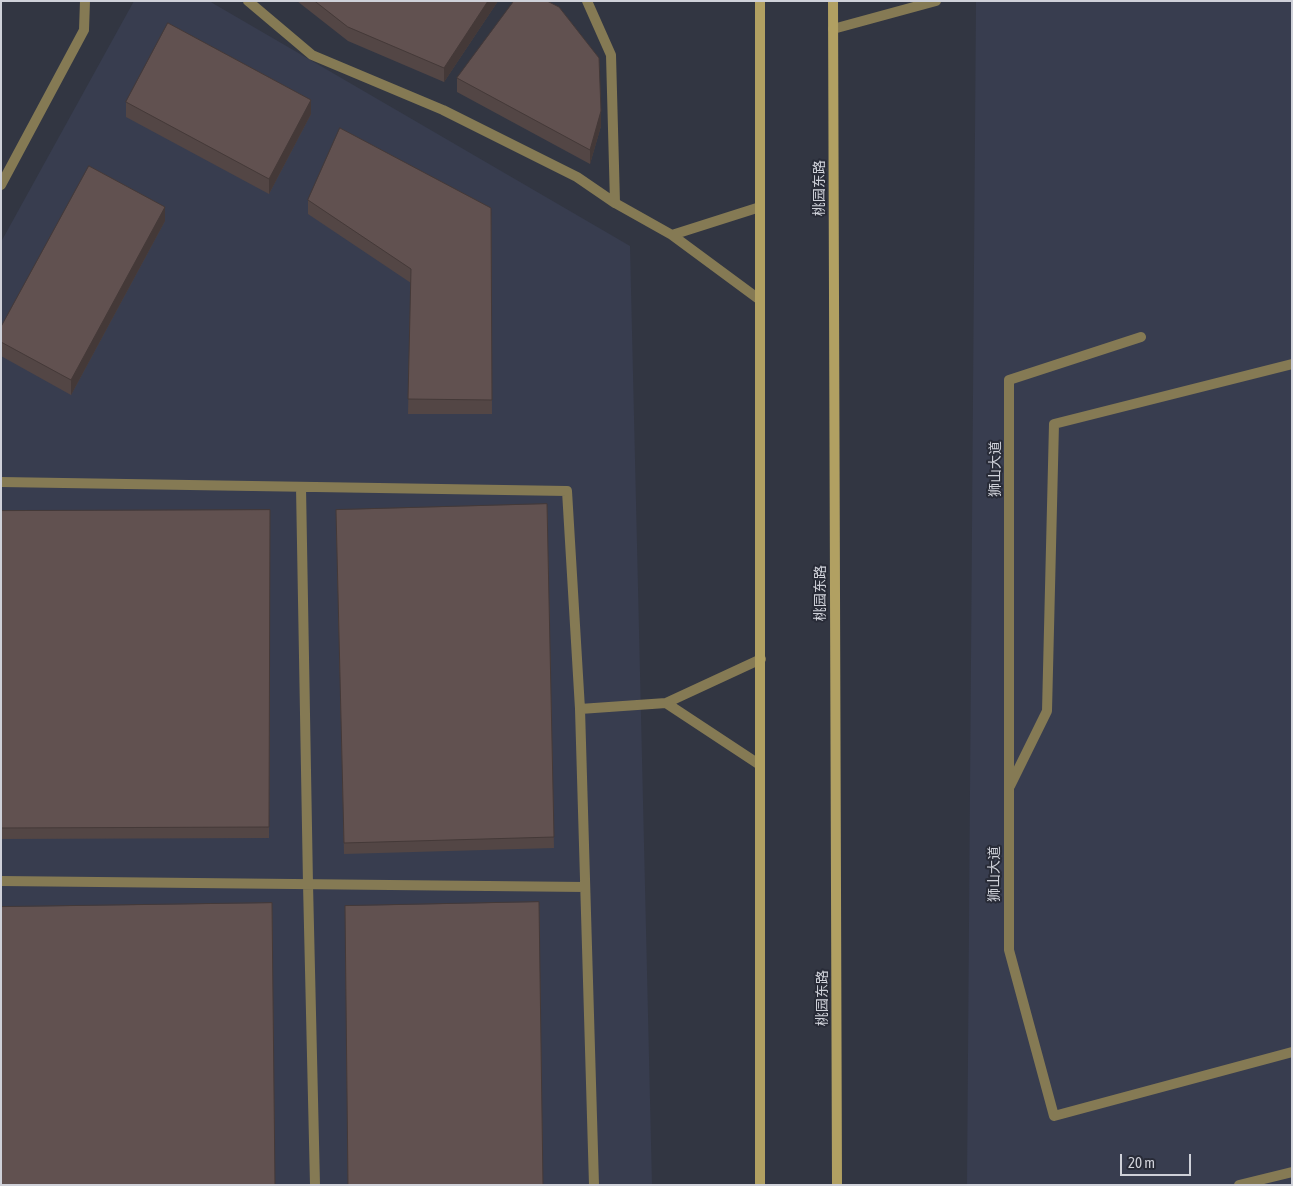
<!DOCTYPE html>
<html>
<head>
<meta charset="utf-8">
<style>
	body { margin:0 }
	#map { position:relative; width:1293px; height:1186px; overflow:hidden; background:#323642; font-family:"Asap Condensed",sans-serif }
	canvas { display:block }
	.frame { position:absolute; inset:0; border:2px solid #cfd1d9; pointer-events:none }
	.scale { position:absolute; left:1120px; top:1154px; width:71px; height:22px; box-sizing:border-box; border:2px solid #cfd1d9; border-top:0; padding-left:6px; font-size:15px; line-height:18px; white-space:nowrap; color:#cfd1d9; -webkit-text-stroke:4px #282b37; paint-order:stroke }
</style>
</head>
<body>
<div id="map">
<canvas width="1293" height="1186"></canvas>
<div class="frame"></div>
<div class="scale">20 m</div>
</div>
<script>
const ctx = document.querySelector('canvas').getContext('2d');
ctx.lineJoin = 'round';
function fill(path, color) { ctx.fillStyle = color; ctx.fill(path, 'evenodd'); }
function strokePath(path, color, width, dash) { ctx.strokeStyle = color; ctx.lineWidth = width; ctx.lineCap = dash ? 'butt' : 'round'; ctx.setLineDash(dash || []); ctx.stroke(path); }
function write(font, color, halo, rows, align = 'center') {
  ctx.font = font + ' "Asap Condensed","Noto Sans SC",sans-serif'; ctx.lineWidth = 4; ctx.setLineDash([]); ctx.textBaseline = 'middle'; ctx.strokeStyle = halo; ctx.fillStyle = color; for (const [text, x, y, turn = 0] of rows) {
    ctx.save(); ctx.translate(x, y); ctx.rotate((+turn || 0) * Math.PI / 180); ctx.textAlign = isNaN(turn) ? turn : align; if (halo) ctx.strokeText(text, 0, 0); ctx.fillText(text, 0, 0); ctx.restore();
  }
}
fill(new Path2D(`
	M134,1H209L630,246L652,1185H1V242Z
	M976,1H1292V1185H967Z`), '#383d4f');
strokePath(new Path2D(`
	M248,1L312,55L443,110L577,177L615,203
	M587,1L611,55L615,203L672,235L760,300
	M833,29L936,1
	M1,185L84,30L85,1
	M672,235L760,207
	M1141,337L1009,380V950L1054,1116L1292,1052
	M1,482L567,491L580,709L594,1185
	M301,487L308,884L315,1185
	M580,709L666,703
	M760,765L666,703L761,659
	M1010,786L1047,711L1054,424L1292,364
	M1,881L585,887
	M1239,1185L1292,1172`), '#857a54', 10);
strokePath(new Path2D(`
	M760,1V1185
	M833,1L837,1185`), '#b1a062', 10);
fill(new Path2D(`
	M297,1H498L444,82L348,41Z
	M457,78L601,126L590,164L457,92Z
	M126,102L311,114L269,194L126,117Z
	M308,200L491,208L492,414H408L411,283L308,214Z
	M165,221L71,395L1,356V327Z
	M547,504L554,848L344,854L336,510Z
	M270,510L269,838L1,839V511Z`), '#534645');
fill(new Path2D(`
	M488,1H498L444,82V68Z
	M311,100V114L269,194V179Z
	M601,111V126L590,164V150Z
	M165,207V221L71,395V380Z`), '#443938');
const building = new Path2D(`
	M315,1H488L444,68L348,27Z
	M514,1H547L559,7L599,58L601,111L590,150L457,78Z
	M168,23L311,100L269,179L126,102Z
	M340,128L491,208L492,400L408,399L411,269L308,200Z
	M89,166L165,207L71,380L1,342V327Z
	M547,504L554,837L344,843L336,510Z
	M270,510L269,827L1,828V511Z
	M539,902L543,1185H348L345,906Z
	M272,903L275,1185H1V907Z`);
fill(building, '#615150');
strokePath(building, '#443938', 1);
write('14px', '#cfd1d9', '#282b37', [
	["桃园东路",820,188,-90],
	["狮山大道",996,469,-90],
	["桃园东路",821,593,-90],
	["狮山大道",995,874,-90],
	["桃园东路",823,998,-90]
]);
</script>
</body>
</html>
